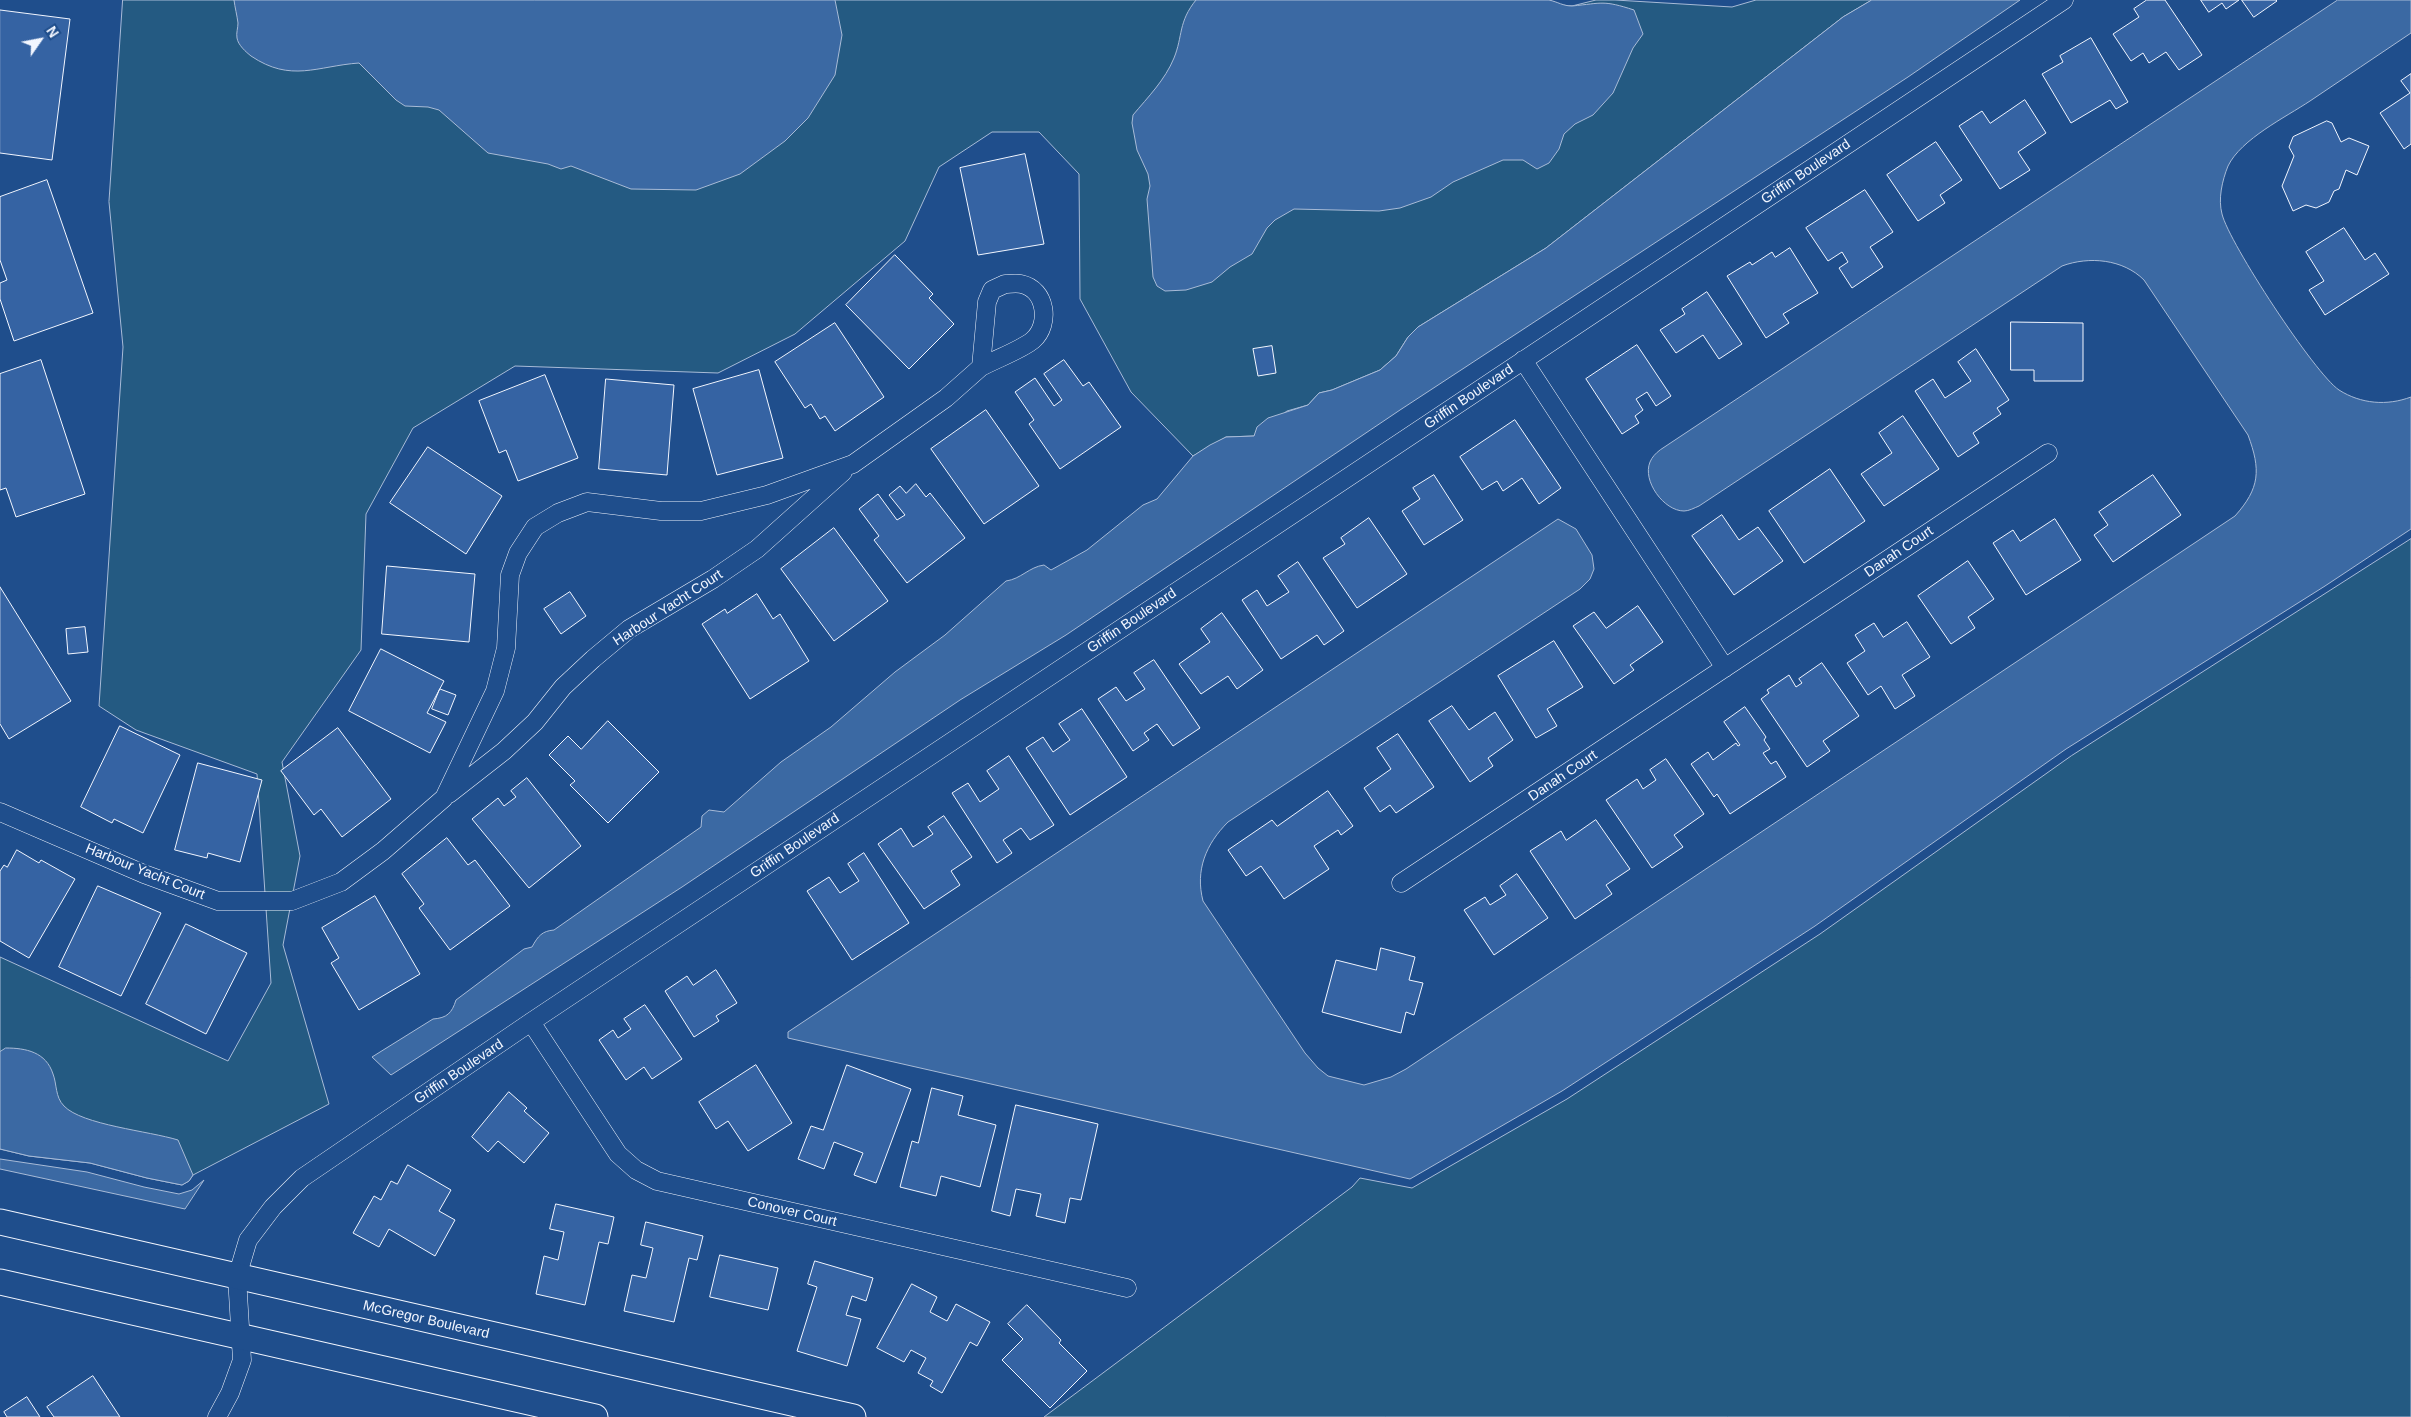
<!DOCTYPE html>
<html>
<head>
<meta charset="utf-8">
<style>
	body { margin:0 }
	#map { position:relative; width:2411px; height:1417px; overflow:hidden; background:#1f4e8c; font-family:Arial,sans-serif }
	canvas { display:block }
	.north { position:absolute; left:15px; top:15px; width:50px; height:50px; -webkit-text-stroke:4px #1f4e8c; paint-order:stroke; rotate:57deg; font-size:14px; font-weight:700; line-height:20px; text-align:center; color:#f2f6ff }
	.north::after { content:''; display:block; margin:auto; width:18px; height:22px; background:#f2f6ff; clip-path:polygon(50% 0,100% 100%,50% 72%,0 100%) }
</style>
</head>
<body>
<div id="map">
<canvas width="2411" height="1417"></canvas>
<div class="north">N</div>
</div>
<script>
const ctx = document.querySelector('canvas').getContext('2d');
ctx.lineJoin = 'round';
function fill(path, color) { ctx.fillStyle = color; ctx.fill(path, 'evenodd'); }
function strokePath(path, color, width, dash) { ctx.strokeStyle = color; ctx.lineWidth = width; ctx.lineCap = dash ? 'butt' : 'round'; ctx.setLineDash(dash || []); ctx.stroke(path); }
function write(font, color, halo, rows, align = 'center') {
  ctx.font = font + ' Arial,sans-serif'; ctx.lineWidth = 4; ctx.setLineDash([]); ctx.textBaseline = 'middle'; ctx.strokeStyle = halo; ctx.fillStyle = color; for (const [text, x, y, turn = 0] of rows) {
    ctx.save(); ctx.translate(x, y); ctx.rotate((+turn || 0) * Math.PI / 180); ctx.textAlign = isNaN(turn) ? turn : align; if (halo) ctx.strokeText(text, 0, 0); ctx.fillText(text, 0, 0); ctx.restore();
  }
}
const green = new Path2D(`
	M123,0H1549L1561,5L1572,6L1596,0H1615L1732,7L1756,0H1872L1843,17L1546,248L1418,327L1408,337L1396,356L1380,370L1332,390L1319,393L1308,405L1287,411L1254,436L1226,437L1193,456L1131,392L1080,299L1079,174L1039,132H992L939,167L905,241L795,334L718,373L515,366L413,428L366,514L361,650L282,762L300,856L283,945L329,1104L193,1175L189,1181L182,1185L147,1178L90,1163L29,1156L0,1149V957L228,1061L271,983L257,774L136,730L99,706L123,347L109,202Z
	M2411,539V1417H1044L1352,1187L1360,1178L1412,1188L1567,1099L1820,934L2071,756Z`);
fill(green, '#245a82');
strokePath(green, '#a8bbd7', 1);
const water = new Path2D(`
	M234,0H835L842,35L835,75L808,118L785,141L740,174L696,190L631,189L571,166L561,169L548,164L488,153L439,110L428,107L405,106L396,100L359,63C317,66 291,83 251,56C246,52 238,45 237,38C236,33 238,28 238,23C237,15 235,8 234,0Z
	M1196,0H1549C1558,2 1563,6 1572,6C1603,3 1603,0 1634,10L1643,34L1633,48L1613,93L1593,115L1575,124L1564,134L1559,149L1549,163L1537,169L1523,160H1503L1453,182L1431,197L1400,208L1379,211L1294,209L1275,220L1267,228L1252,254L1230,267L1212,282L1186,290L1165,291L1157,286L1153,277L1147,199L1150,186L1148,174L1137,150L1132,123L1133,115C1148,97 1165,80 1174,58C1183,36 1178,22 1196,0Z
	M1872,0H2020L1908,77L1400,410L1066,635L960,700L682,887L391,1075L372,1057L433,1019C447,1018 452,1013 456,1000L524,949L532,947C538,936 542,931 554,930L701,827L702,816L709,810L724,812L781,762L831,727L895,672L945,635L1006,581C1021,579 1029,567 1044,565L1051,570L1087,550L1143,505L1157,499L1193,456L1210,445L1226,437L1254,436L1257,427L1268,418L1308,405L1319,393L1332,390L1380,370L1396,356L1408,337L1418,327L1546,248L1843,17Z
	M2338,0H2411V33C2377,56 2344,78 2310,101C2286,117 2241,139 2228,166C2222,181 2218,199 2222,214C2229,243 2315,374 2339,390C2361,404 2387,406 2411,397V529L2325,586L2066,749L1815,926L1562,1091L1410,1179L788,1038V1032L1558,519L1576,529L1592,555L1594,569L1590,579L1580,589L1228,822C1206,844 1195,870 1203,901L1305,1053L1318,1068L1328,1076L1364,1085L1391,1077L1406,1069L2235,516C2260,488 2261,470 2248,435L2144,280C2123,259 2089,256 2062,266L1699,506C1694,508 1689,511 1684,511C1664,511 1642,481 1650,462C1652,457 1656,453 1660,450Z
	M6,1048C26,1048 46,1052 53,1074C57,1084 55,1097 64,1106C82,1125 149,1131 178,1140L193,1175L189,1181L182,1185L147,1178L90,1163L29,1156L0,1149V1052Z
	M0,1159L87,1172L144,1187L179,1194L192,1190L204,1180L185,1209L0,1169Z`);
fill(water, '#3b69a3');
strokePath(water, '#a8bbd7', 1);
const building = new Path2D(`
	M2147,0H2165L2202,55L2179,70L2166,52L2149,63L2143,53L2131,61L2113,34L2139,17L2134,9Z
	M2201,0H2239L2226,9L2222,3L2209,12Z
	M2242,0H2276L2277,1L2254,17Z
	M0,10L70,19L52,160L0,153Z
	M2091,38L2128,102L2116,109L2110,100L2071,123L2042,74L2063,62L2060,56Z
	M2411,74V144L2404,149L2380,113L2410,93L2401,81Z
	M2025,100L2046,133L2018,152L2030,170L2000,189L1959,126L1982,111L1990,123Z
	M2327,121L2332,123L2341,142L2349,138L2369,146L2357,175L2346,170L2339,189L2334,191L2329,202L2316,208L2306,205L2293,211L2282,186L2294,156L2289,147L2293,137Z
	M1936,142L1962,180L1940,195L1945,203L1918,221L1887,175Z
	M1025,154L1044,244L978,255L960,168Z
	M47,180L93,313L14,341L0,299V283L7,280L0,260V197Z
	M1865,190L1893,232L1870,247L1883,267L1852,288L1839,268L1848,262L1842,252L1828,261L1806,228Z
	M2344,228L2365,260L2375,253L2389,274L2325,315L2309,290L2324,281L2306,252Z
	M1790,248L1818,293L1783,314L1789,323L1766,338L1727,276L1750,262L1752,265L1772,252L1775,257Z
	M895,255L933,294L929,298L954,324L909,369L846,305Z
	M1707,292L1742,344L1719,359L1703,335L1676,353L1660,330L1685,314L1682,309Z
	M2011,322L2083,323V381H2034V370H2011Z
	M835,323L884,397L835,431L825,416L820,419L811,404L805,408L775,362Z
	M1637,345L1671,396L1656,406L1647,392L1636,399L1643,410L1635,416L1639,423L1622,434L1586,379Z
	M1272,346L1276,373L1258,376L1253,349Z
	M1976,349L2009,400L1997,408L2001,414L1973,433L1979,443L1958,457L1915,391L1933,379L1945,398L1971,381L1958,362Z
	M41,360L85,494L16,517L6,488L0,490V374Z
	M1064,360L1083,386L1089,382L1121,427L1060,469L1029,424L1034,420L1015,392L1035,378L1054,406L1062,400L1044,374Z
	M759,370L783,458L717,475L693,389Z
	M545,375L578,458L518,481L506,450L499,453L479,401Z
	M606,379L674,385L667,475L599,469Z
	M986,410L1039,486L984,524L931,449Z
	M1903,416L1939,469L1884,506L1861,474L1892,453L1879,433Z
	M1515,420L1561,488L1539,504L1522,478L1503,491L1497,481L1482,490L1460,457Z
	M428,447L502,496L466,554L390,503Z
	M1830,469L1865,521L1804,563L1769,511Z
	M1434,475L1463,520L1424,545L1402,511L1420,499L1413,488Z
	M2153,475L2181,515L2113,562L2094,535L2108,525L2099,512Z
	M916,484L926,497L930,493L965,538L907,583L874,540L879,536L859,509L878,494L897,520L905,515L889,495L900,486L906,493Z
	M1722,515L1739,540L1758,527L1783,561L1734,595L1692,536Z
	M1369,518L1407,574L1357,608L1323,558L1345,544L1341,538Z
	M2055,519L2081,560L2026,595L1993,543L2013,530L2020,541Z
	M834,528L888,601L834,641L781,569Z
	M1968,561L1994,599L1968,617L1975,628L1951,644L1918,596Z
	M1298,562L1344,631L1324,645L1317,635L1281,659L1242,600L1257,590L1267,606L1289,592L1278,576Z
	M387,566L475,574L469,642L382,634Z
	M0,587L71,701L9,739L0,724Z
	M570,592L586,616L561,634L544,609Z
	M757,594L773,619L780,614L809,661L750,699L702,624L725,609L727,613Z
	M1638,606L1663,642L1630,665L1634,670L1614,684L1573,626L1594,612L1606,628Z
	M1222,613L1263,670L1237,689L1228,676L1201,694L1179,664L1210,642L1201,629Z
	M1907,622L1930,657L1902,675L1915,696L1895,709L1881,686L1868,695L1847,663L1865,651L1855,635L1874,623L1883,637Z
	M85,627L88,652L68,654L66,629Z
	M1554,641L1583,687L1547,709L1557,726L1536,738L1498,676Z
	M381,649L444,681L427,713L446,722L430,753L349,711Z
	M1154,660L1200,728L1173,746L1157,724L1144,733L1149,740L1133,751L1098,699L1116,687L1126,701L1145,689L1134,673Z
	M1822,663L1859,716L1823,741L1830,751L1807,767L1761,699L1769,693L1767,690L1789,675L1796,687L1802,683L1799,679Z
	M440,689L456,695L448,715L432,709Z
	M1452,706L1469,730L1495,712L1513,740L1488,758L1493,766L1470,782L1429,721Z
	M1745,707L1766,737L1764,740L1770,749L1763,753L1771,764L1776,761L1786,777L1730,814L1717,794L1714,797L1691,764L1708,752L1713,760L1736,743L1738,746L1740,745L1724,722Z
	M1082,709L1127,777L1070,815L1026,748L1043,737L1053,752L1070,740L1059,724Z
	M608,721L659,772L608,823L570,785L575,781L549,755L568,736L581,749Z
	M120,726L180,755L143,833L114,819L112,823L81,807Z
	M338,728L391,799L342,837L321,809L314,815L281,771Z
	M1398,734L1434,787L1396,813L1390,805L1380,812L1364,788L1391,769L1377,748Z
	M1009,756L1054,825L1030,840L1021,828L1003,840L1012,853L997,863L952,793L968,783L980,802L999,789L987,771Z
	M1666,759L1704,814L1674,835L1683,847L1652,868L1606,800L1637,779L1643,789L1656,780L1650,770Z
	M198,763L262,780L240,862L208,853L207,858L175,850Z
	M527,778L581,846L529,888L472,819L498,798L504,806L516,797L511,791Z
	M1328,791L1353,826L1341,835L1338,830L1314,846L1329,869L1284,899L1261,866L1246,876L1228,850L1272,820L1277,826Z
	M944,816L972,857L951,871L960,885L924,909L878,844L901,828L913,847L933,834L928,827Z
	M1596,820L1630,869L1606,885L1612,894L1575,919L1530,851L1561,831L1566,840Z
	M447,838L468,865L475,860L510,906L450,950L419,908L424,904L402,874Z
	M17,850L39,863L41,860L75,879L29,958L0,941V871L4,865L7,867Z
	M864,853L909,923L852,960L807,891L829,877L840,893L859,881L848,864Z
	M1517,874L1548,918L1494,955L1464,910L1485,897L1490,905L1506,895L1500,886Z
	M98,886L161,913L121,996L59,967Z
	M375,896L420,974L359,1010L331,963L339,958L322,928Z
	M186,924L247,953L206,1034L146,1004Z
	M1381,948L1415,957L1409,980L1423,983L1414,1015L1406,1012L1401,1033L1322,1012L1336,960L1376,970Z
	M716,970L737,1003L716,1016L719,1021L694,1037L665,991L687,976L693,985Z
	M645,1005L682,1059L652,1079L644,1067L626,1080L599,1040L613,1030L618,1038L631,1029L624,1019Z
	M756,1065L792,1123L748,1151L728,1121L716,1129L699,1102Z
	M847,1065L911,1089L876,1183L854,1175L863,1153L834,1142L824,1169L798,1159L811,1126L823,1130Z
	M932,1088L963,1096L958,1115L996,1125L980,1187L941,1176L936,1196L900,1187L912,1141L918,1143Z
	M509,1092L527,1108L524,1111L549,1133L524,1163L498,1141L488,1152L472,1137Z
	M1016,1105L1098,1124L1081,1200L1070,1198L1065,1223L1036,1216L1041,1194L1016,1189L1010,1216L992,1211Z
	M408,1165L451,1190L439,1211L455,1220L435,1256L389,1229L379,1247L353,1233L374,1196L381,1200L391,1181L397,1184Z
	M556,1204L614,1217L608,1244L599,1242L585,1305L536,1294L544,1256L558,1260L564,1232L550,1229Z
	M646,1222L703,1236L697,1260L689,1258L674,1322L624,1311L632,1275L646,1278L653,1248L641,1245Z
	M720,1255L778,1268L768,1310L710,1297Z
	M815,1261L873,1278L866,1301L852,1296L846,1315L861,1319L847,1366L797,1351L817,1287L808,1284Z
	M912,1284L937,1297L930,1312L947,1321L956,1304L990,1322L977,1346L970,1342L942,1393L930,1386L933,1381L918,1373L926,1358L911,1350L904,1362L877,1348Z
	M1027,1305L1061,1340L1059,1343L1087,1371L1050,1408L1002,1360L1023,1339L1008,1324Z
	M93,1376L120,1417H54L47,1407Z
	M27,1397L40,1417H7L4,1412Z`);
fill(building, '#3563a3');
strokePath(building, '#f2f6ff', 1);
const street = new Path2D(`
	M1005,284C1010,284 1016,283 1021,284C1046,289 1051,324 1033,340C1023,349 994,360 981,367L987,302L992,290Z
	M1523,360L1725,668
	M449,794L504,751L535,722L563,687L593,659L629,629L713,579L757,549L843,472
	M0,812L144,874L218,901H292L341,882L383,851L444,798L495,691L506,648L510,575L518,553L535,527L558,513L587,502L661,511H701L767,495L853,464L946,398L981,367
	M1401,883L2048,453
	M531,1022L618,1154L636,1170L657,1181L1127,1288
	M217,1417L230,1393L242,1360L237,1277L248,1240L273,1207L302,1178L531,1022L2064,0`);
const secondary = new Path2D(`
	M0,1222L853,1417
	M0,1282L595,1417`);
strokePath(street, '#f2f6ff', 19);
strokePath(secondary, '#f2f6ff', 27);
strokePath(street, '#1f4e8c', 18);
strokePath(secondary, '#1f4e8c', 25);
write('14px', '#f2f6ff', '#1f4e8c', [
	["Griffin Boulevard",1806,172,-34],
	["Griffin Boulevard",1469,397,-34],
	["Danah Court",1899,552,-34],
	["Harbour Yacht Court",668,608,-33],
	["Griffin Boulevard",1132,621,-34],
	["Danah Court",1563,776,-34],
	["Griffin Boulevard",795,846,-34],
	["Harbour Yacht Court",145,872,22],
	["Griffin Boulevard",459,1072,-34],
	["Conover Court",792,1212,13],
	["McGregor Boulevard",426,1320,13]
]);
</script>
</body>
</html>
